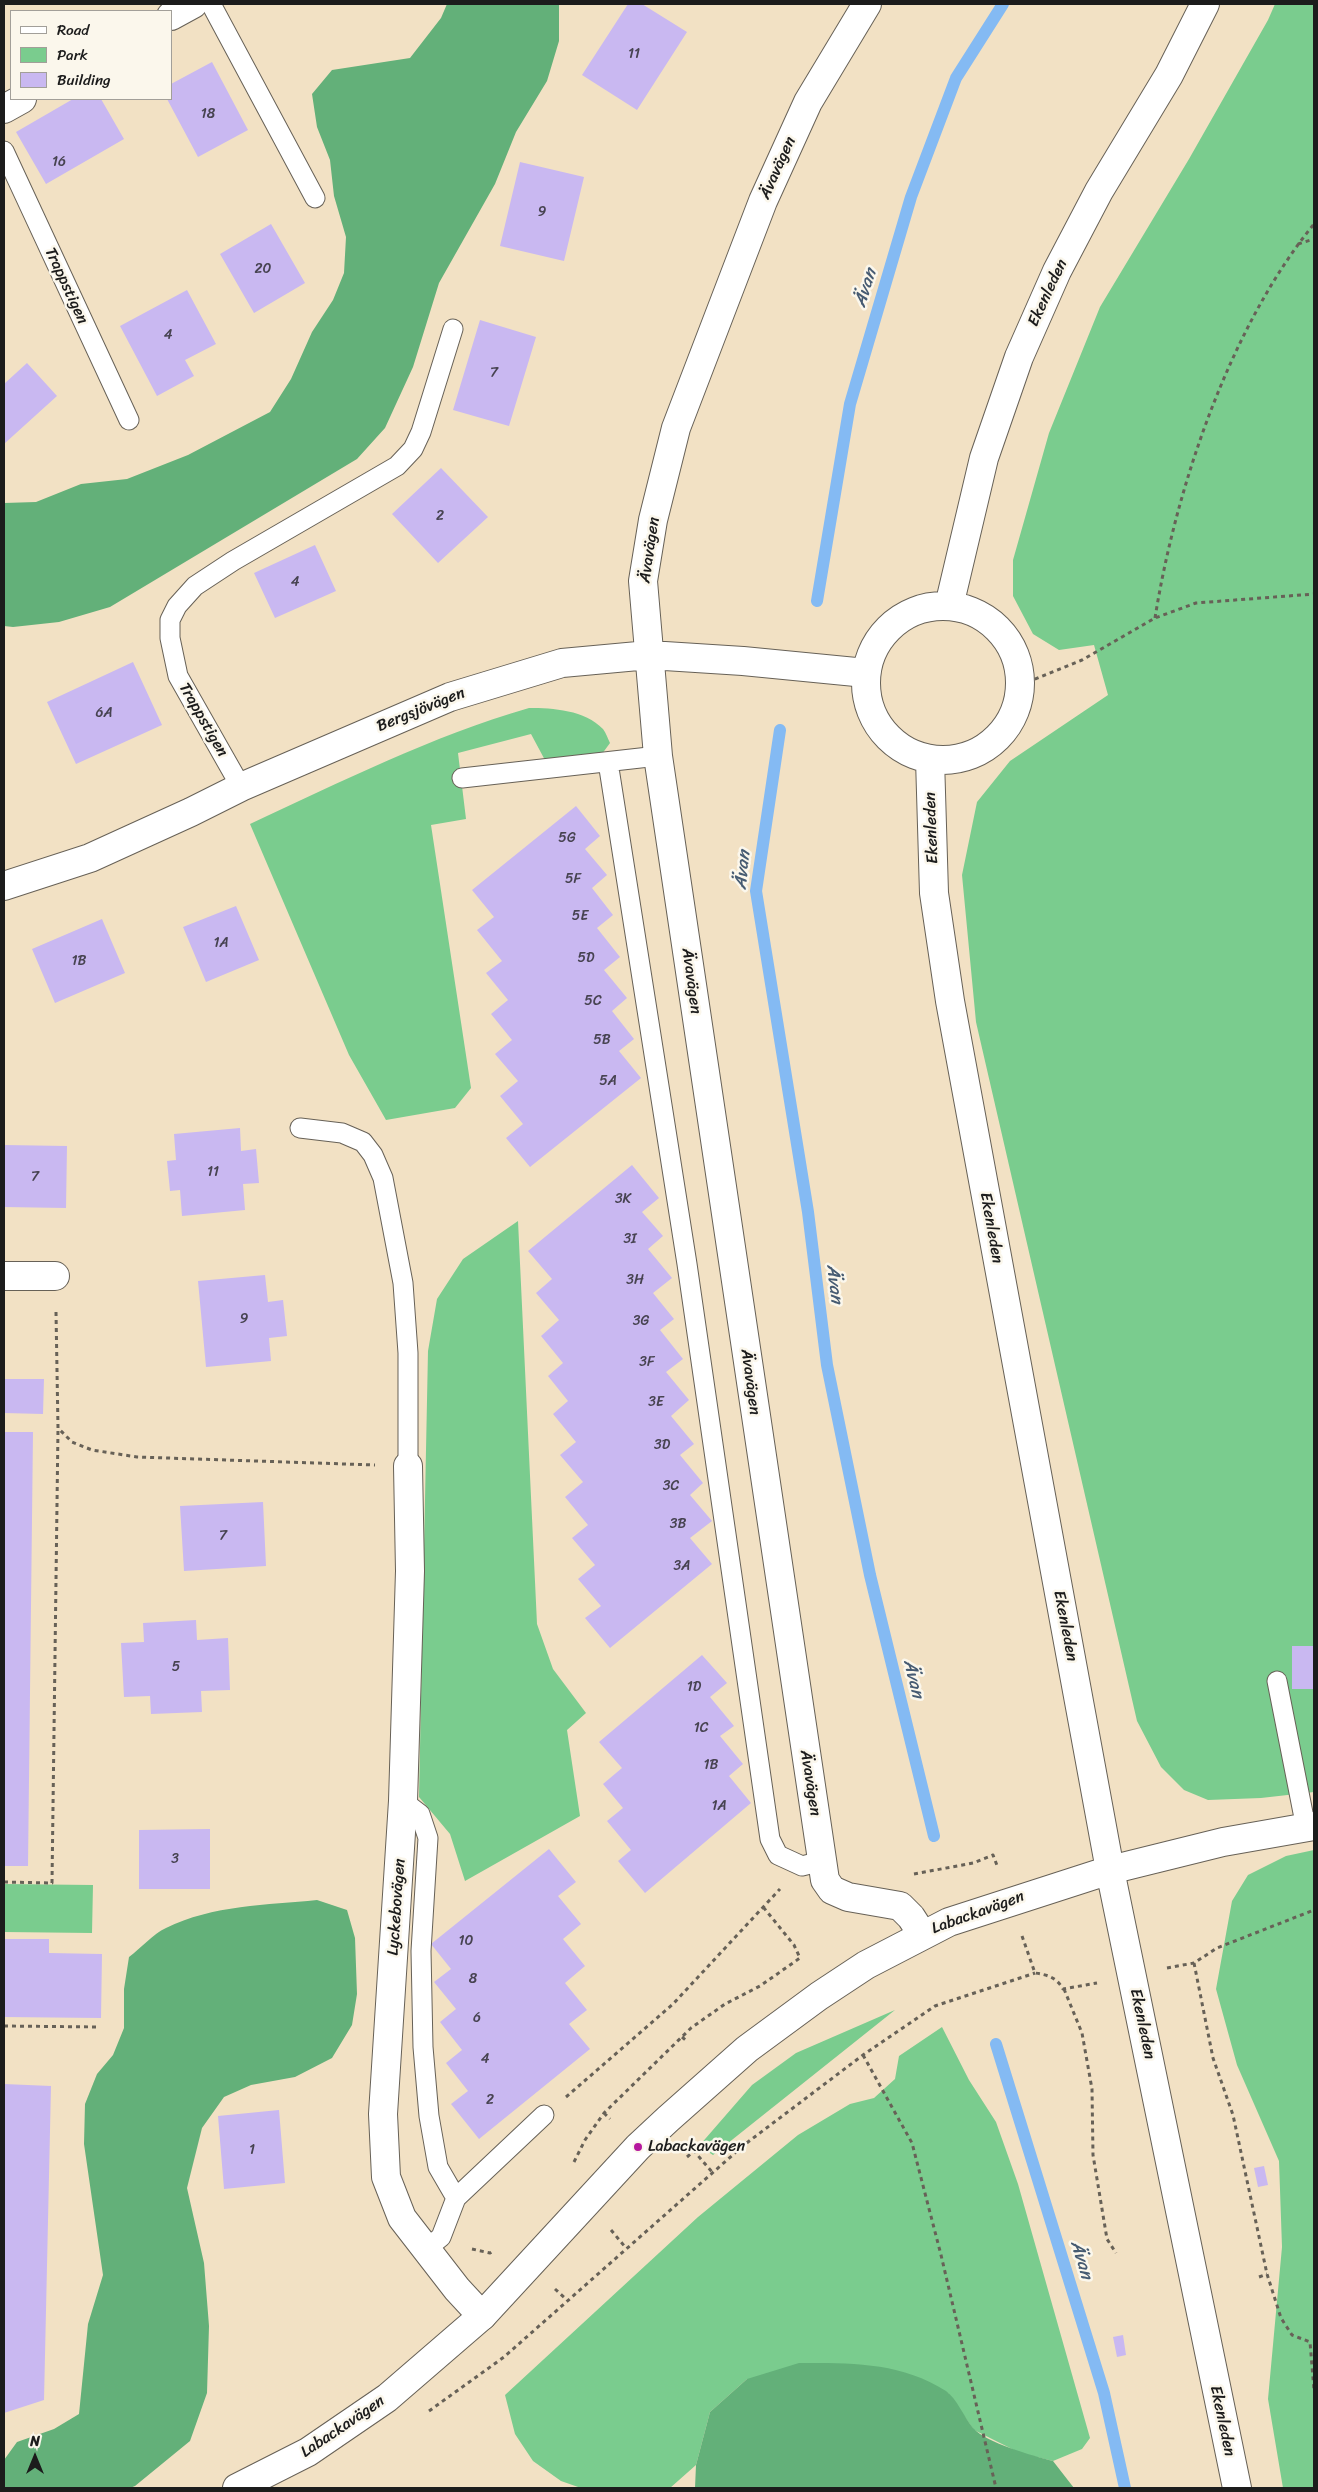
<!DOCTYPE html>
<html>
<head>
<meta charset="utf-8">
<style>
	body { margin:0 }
	#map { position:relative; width:1318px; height:2492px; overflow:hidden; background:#f2e1c4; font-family:Sriracha,sans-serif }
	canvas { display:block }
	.frame { position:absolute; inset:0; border:5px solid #1c1c1c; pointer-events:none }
	.legend { position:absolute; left:10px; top:10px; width:162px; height:90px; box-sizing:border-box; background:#fbf7ec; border:1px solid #a29f99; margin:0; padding:6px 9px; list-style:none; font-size:15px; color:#1c1c1c }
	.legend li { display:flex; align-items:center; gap:10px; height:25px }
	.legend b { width:25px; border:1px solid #a29f99 }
	.north { position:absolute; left:10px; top:2432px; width:50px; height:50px; -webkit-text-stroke:4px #fbf7ec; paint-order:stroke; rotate:0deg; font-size:14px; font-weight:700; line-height:20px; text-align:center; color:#1c1c1c }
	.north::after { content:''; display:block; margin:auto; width:18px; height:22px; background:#1c1c1c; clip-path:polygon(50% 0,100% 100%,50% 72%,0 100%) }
</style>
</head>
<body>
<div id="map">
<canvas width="1318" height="2492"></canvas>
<div class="frame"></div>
<ul class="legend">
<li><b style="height:6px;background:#fff"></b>Road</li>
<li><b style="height:14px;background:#7acc8e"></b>Park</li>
<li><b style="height:14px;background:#c9b8f1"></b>Building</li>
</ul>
<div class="north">N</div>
</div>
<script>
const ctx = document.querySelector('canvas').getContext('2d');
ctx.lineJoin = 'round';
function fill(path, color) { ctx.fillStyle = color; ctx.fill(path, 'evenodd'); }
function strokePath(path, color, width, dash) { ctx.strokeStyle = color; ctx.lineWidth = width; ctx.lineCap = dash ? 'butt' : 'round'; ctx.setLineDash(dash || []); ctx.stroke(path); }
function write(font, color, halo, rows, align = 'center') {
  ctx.font = font + ' Sriracha,sans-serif'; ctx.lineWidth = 5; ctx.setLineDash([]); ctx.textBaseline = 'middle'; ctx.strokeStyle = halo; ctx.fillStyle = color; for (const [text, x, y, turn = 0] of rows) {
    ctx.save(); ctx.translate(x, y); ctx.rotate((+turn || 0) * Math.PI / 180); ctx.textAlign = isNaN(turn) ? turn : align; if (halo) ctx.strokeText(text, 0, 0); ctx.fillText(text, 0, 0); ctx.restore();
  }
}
fill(new Path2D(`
	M1275,4H1314V1792L1261,1798L1208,1800L1184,1790L1161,1767L1137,1721L976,1022L962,875L977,802L1010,761L1108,695L1094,645L1059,650L1033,634L1013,596V560L1049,433L1100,307L1189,159L1268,20Z
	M529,708C553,708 585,710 603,729C606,733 608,739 610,743L599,758L546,762L531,734L458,753L466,819L431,825L471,1088L455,1108L386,1120L349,1055L250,824C341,782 432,736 529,708Z
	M518,1221L537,1624L553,1669L586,1713L567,1730L580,1816L465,1881L450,1834L419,1797L428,1351L437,1299L463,1259Z
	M1314,1850V2488H1283L1268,2399L1282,2247L1279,2161L1237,2065L1216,1989L1232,1901L1248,1875L1286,1856Z
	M4,1884L93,1885L92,1933L4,1932Z
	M895,2010L713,2155L699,2146L752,2085L796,2053Z
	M942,2027L969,2080L996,2122L1018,2184L1090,2438L1082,2449L1053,2461L1020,2453L974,2430L948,2393L747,2379L710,2412L696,2465L670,2488H581L561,2481L533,2461L515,2434L505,2395L698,2217L798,2135L850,2104L874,2098L895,2079L899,2056Z`), '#7acc8e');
fill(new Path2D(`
	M447,4H559V41L547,81L516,132L495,184L439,283L413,367L385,428L357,459L110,607L59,622L13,627L4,626V503L36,502L81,484L127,479L188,455L270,412L291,379L312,332L333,300L344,273L346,237L334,196L330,160L317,127L312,94L332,70L410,58L441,18Z
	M317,1900L347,1910L355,1938L357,1994L352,2025L332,2058L295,2077L251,2085L224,2097L202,2128L187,2188L204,2263L209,2326L207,2393L190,2441L135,2486L130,2488H4V2460L17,2442L54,2429L79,2414L88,2324L103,2275L84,2144L85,2104L97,2074L113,2055L124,2028V1989L129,1957C141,1948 153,1934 166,1928C212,1905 268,1905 317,1900Z
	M799,2363C852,2363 900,2362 946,2391C957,2399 964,2417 973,2428C986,2443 1034,2456 1053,2461L1074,2488H695L696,2465L710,2412L747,2379Z`), '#63b079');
strokePath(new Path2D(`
	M817,601L850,404L911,197L956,78L1003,4
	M780,730L756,891L808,1212L827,1365L870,1575L934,1836
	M996,2044L1104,2393L1125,2488`), '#84baf3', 12);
fill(new Path2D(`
	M628,4H642L687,32L637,110L582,75Z
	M212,62L248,130L198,157L167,99H171V84Z
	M73,99H101L124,139L46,184L16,132Z
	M520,162L584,177L564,261L500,246Z
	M271,224L305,283L254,313L220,254Z
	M187,290L216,344L185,360L194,376L157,396L120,326Z
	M480,320L536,337L509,426L453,410Z
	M27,363L57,396L4,444V384Z
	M441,468L488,517L438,563L392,514Z
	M315,545L336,591L275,618L254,573Z
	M133,662L162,725L76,764L47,702Z
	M576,806L600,836L585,849L607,875L592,888L613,915L597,928L620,957L604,970L627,998L612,1011L634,1039L619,1051L641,1078L530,1167L506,1138L523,1124L500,1096L518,1081L495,1054L512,1040L491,1014L508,1000L486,973L502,961L477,930L494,917L472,890Z
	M236,906L259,960L206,982L183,927Z
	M102,919L125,973L55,1003L32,949Z
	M240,1128L241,1151L256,1149L259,1183L243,1184L245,1210L182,1216L180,1190L170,1191L167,1161L176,1160L174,1134Z
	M4,1145L67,1146L66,1208L4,1207Z
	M632,1165L659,1198L642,1212L663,1236L648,1249L672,1278L653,1293L674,1319L660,1330L683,1359L666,1372L689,1400L671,1416L694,1444L680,1455L703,1483L690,1495L712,1521L690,1538L712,1564L610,1648L585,1618L601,1606L578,1579L595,1565L572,1538L588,1525L565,1497L583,1482L560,1455L576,1442L553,1414L568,1401L548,1376L563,1363L541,1336L559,1320L536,1293L552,1279L528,1251Z
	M265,1275L268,1302L283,1300L287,1336L269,1338L271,1361L206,1367L198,1281Z
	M4,1379H44L43,1414L4,1413Z
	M4,1432H33L28,1866H4Z
	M263,1502L266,1566L184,1571L180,1506Z
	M196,1620L197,1640L228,1638L230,1690L201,1691L202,1712L151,1714L150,1696L124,1697L121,1643L144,1642L143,1623Z
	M1292,1646H1314V1689H1292Z
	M702,1655L727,1683L710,1697L734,1726L720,1736L743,1764L729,1776L751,1803L645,1893L618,1861L631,1850L607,1821L623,1808L603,1784L622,1768L599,1742Z
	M210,1829V1889H139V1830Z
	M549,1849L576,1882L558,1896L581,1924L563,1939L585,1966L565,1983L587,2010L569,2024L590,2049L479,2139L451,2104L468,2091L446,2063L462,2050L440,2022L456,2009L434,1982L451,1969L431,1944Z
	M4,1939H49V1953L102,1954L101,2018L4,2017Z
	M4,2084L51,2086L44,2400L4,2413Z
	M279,2110L285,2183L224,2189L218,2116Z
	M1264,2166L1268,2185L1258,2187L1254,2168Z
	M1123,2335L1126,2355L1117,2357L1113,2337Z`), '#c9b8f1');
const service = new Path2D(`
	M211,4L315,198
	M4,151L129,420
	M608,762L687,1264L770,1839L778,1855L802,1866L822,1861
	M462,778L658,756
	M241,787L178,676L170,638V620L177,606L195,586L233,561L397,466L413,449L421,432L453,329
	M300,1128L342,1133L363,1142L373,1155L383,1178L403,1283L408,1353V1466
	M1277,1681L1306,1828
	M403,1801L420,1814L428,1838L421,1951L423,2047L429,2116L438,2167L456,2198L441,2237L426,2249
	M456,2198L544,2115`);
const minor = new Path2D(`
	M867,4L808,102L763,201L676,428L653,520L643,581L658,756L825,1880L832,1890L848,1897L900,1906L911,1917L922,1934
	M171,16L193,4
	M4,109L22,99
	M4,886L90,858L191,812L241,787L450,697L562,663L649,655L743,661L866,673
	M4,1276H55
	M408,1466L410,1571L403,1801L383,2114L386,2177L402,2218L457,2289L482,2316
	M1110,1870L1223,1842L1314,1826`);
const tertiary = new Path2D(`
	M866 683a77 77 0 1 1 154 0a77 77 0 1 1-154 0Z
	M949,606L984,458L1019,357L1057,271L1099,191L1169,75L1205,4
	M930,759L934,893L950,1001L1110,1870L1237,2488
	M237,2488L308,2452L387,2398L482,2316L638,2147L668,2119L747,2049L819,1996L866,1965L949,1922L1110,1870`);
strokePath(service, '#676157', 21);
strokePath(minor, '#676157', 30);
strokePath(tertiary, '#676157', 30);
strokePath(new Path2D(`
	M1298,244L1314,239
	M1155,618C1176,487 1230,327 1314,224
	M1020,685L1082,660L1155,618L1196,603L1314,594
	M56,1312L58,1428L72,1442L92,1450L137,1457L375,1465
	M914,1874L973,1863L993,1855L998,1868
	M4,1882L52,1883L58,1429
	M1022,1936L1035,1973C1048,1975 1056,1977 1063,1989L1097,1983
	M1194,1963L1213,2058L1233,2115L1267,2274L1281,2318L1292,2335L1310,2342L1314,2390
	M1167,1968L1194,1963L1217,1948L1314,1910
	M1064,1989L1082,2033L1092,2089L1093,2155L1107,2239L1116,2253
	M4,2026L100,2027
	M682,2037L688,2042
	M863,2055L912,2143L941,2255L996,2488
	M566,2097L673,2004L780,1889
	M604,2113L610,2119
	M687,2157L694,2151L712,2172
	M574,2162L585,2140L604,2113L691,2028L725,2004L760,1986L800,1958L794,1945L764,1908
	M611,2230L626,2248
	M472,2249L490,2253L493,2251
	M1259,2277L1267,2274
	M555,2289L567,2300
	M429,2411L504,2357L744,2145L863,2055L935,2006L1035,1973`), '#676157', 3, [4, 4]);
strokePath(service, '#fff', 19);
strokePath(minor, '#fff', 28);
strokePath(tertiary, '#fff', 28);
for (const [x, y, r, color] of [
	[638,2147,5,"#b5179e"]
]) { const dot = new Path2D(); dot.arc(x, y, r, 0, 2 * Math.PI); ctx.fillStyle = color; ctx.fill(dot); strokePath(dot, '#fbf7ec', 2); }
write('14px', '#474351', null, [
	["11",634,54],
	["18",208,114],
	["16",59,162],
	["9",542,212],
	["20",263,269],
	["4",168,335],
	["7",494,373],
	["2",440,516],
	["4",295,582],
	["6A",104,713],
	["5G",567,838],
	["5F",573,879],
	["5E",580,916],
	["1A",221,943],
	["5D",586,958],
	["1B",79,961],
	["5C",593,1001],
	["5B",602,1040],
	["5A",608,1081],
	["11",213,1172],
	["7",35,1177],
	["3K",623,1199],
	["3I",630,1239],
	["3H",635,1280],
	["9",244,1319],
	["3G",641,1321],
	["3F",647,1362],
	["3E",656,1402],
	["3D",662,1445],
	["3C",671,1486],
	["3B",678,1524],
	["7",223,1536],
	["3A",682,1566],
	["5",176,1667],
	["1D",694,1687],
	["1C",701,1728],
	["1B",711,1765],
	["1A",719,1806],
	["3",175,1859],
	["10",466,1941],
	["8",473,1979],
	["6",477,2018],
	["4",485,2059],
	["2",490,2100],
	["1",252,2150]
]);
write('16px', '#1c1c1c', '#fbf7ec', [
	["Ävavägen",778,168,-66],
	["Trappstigen",66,286,65],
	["Ekenleden",1048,293,-65],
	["Ävavägen",650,550,-82],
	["Bergsjövägen",421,710,-22],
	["Trappstigen",203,720,60],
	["Ekenleden",932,828,-92],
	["Ävavägen",691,981,82],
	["Ekenleden",991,1228,80],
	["Ävavägen",750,1382,82],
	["Ekenleden",1065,1626,79],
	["Ävavägen",810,1783,81],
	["Lyckebovägen",397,1907,-86],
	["Labackavägen",978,1913,-20],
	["Ekenleden",1142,2024,78],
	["Ekenleden",1222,2421,78],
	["Labackavägen",343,2427,-34]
]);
write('16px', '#1c1c1c', '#fbf7ec', [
	["Labackavägen",648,2147]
], 'left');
write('italic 18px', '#465b72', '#fbf7ec', [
	["Ävan",866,288,-73],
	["Ävan",743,870,-84],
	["Ävan",834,1284,83],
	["Ävan",913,1679,76],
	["Ävan",1081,2260,73]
]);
</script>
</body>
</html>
